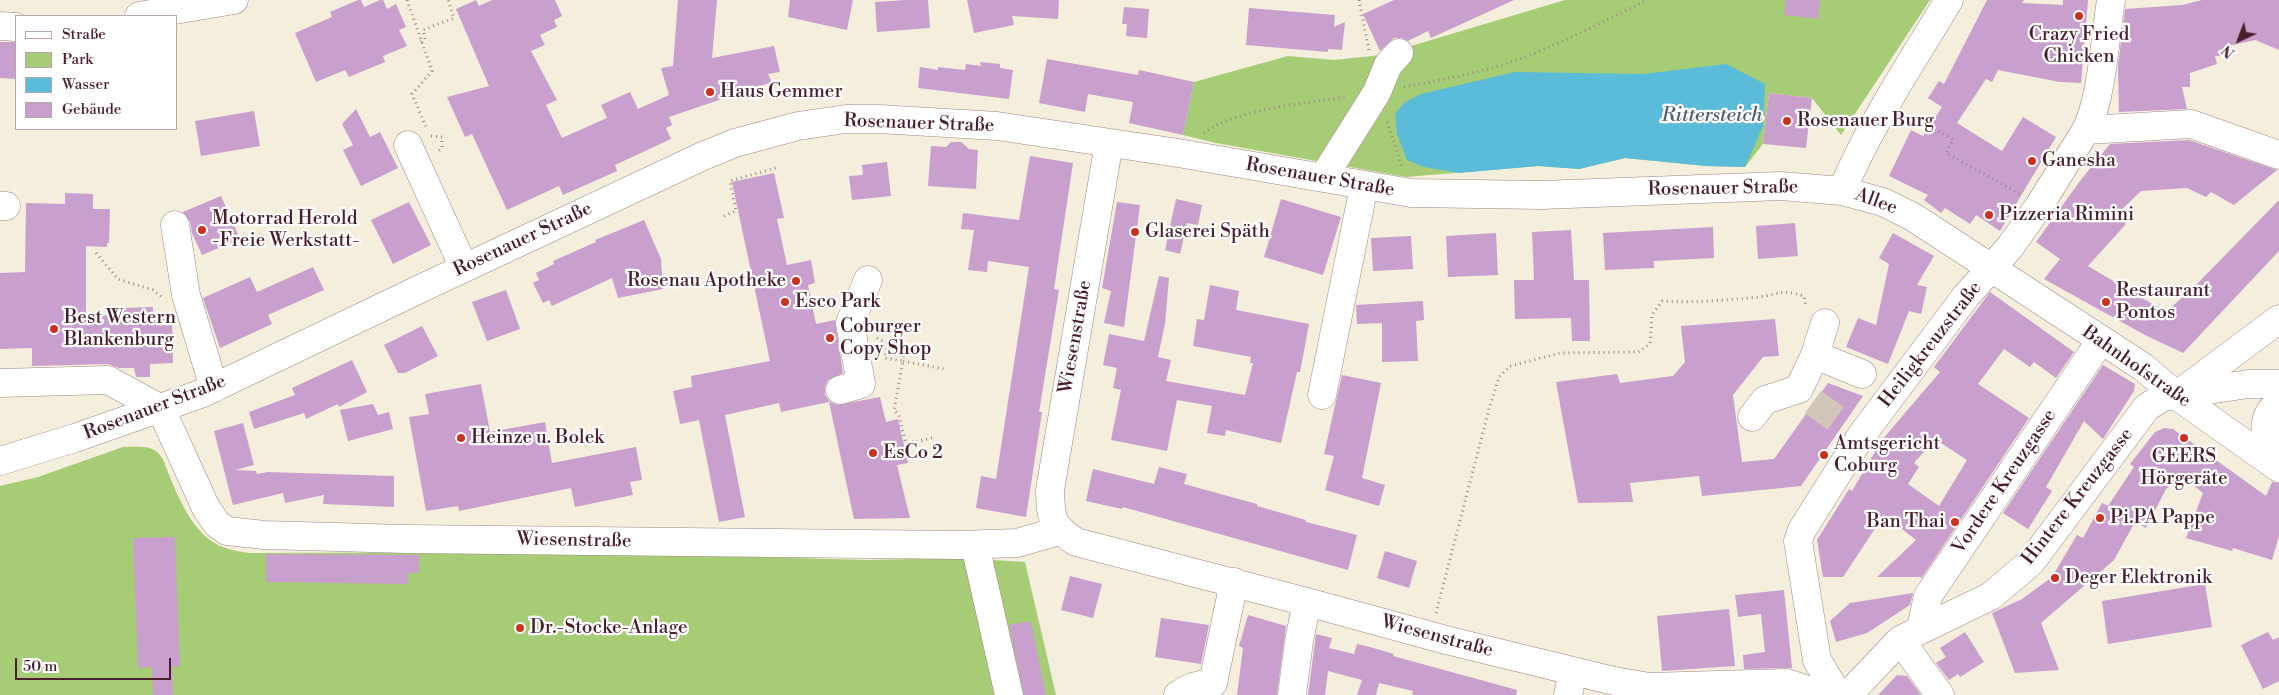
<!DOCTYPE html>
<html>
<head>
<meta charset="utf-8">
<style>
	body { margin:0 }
	#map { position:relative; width:2279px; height:695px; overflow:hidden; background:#f4eedc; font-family:"Libre Bodoni",serif }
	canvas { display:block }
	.legend { position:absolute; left:15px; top:15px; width:162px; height:115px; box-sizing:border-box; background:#fff; border:1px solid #b7a5aa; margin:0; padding:6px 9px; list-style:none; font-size:15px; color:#4a1f2b }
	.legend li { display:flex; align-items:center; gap:10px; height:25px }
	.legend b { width:25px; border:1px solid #b7a5aa }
	.north { position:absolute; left:2214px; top:15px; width:50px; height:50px; -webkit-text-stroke:4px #fff; paint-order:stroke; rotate:223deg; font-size:14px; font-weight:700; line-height:20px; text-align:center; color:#4a1f2b }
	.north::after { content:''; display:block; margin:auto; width:18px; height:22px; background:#4a1f2b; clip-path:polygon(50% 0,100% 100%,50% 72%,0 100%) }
	.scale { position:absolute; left:15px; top:658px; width:156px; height:22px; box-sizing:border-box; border:2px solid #4a1f2b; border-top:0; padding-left:6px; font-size:15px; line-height:18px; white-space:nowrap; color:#4a1f2b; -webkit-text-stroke:4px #fff; paint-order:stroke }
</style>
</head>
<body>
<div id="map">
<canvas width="2279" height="695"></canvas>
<ul class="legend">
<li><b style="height:6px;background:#fff"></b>Straße</li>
<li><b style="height:14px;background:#a7cc76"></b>Park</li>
<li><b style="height:14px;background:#5bbcda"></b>Wasser</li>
<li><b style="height:14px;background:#c99fce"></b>Gebäude</li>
</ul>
<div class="north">N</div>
<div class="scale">50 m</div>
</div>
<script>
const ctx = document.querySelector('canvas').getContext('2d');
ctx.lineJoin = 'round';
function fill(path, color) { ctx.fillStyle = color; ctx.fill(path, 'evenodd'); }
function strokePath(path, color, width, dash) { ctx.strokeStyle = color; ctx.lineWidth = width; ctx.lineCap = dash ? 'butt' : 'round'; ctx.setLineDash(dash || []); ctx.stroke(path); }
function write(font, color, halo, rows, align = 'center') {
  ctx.font = font + ' "Libre Bodoni",serif'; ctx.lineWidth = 4.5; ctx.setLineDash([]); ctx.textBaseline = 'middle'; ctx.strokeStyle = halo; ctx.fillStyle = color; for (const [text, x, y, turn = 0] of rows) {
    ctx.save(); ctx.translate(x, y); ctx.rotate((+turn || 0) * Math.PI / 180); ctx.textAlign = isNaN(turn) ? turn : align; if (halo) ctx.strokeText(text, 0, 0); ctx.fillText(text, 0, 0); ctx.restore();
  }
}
fill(new Path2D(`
	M1565,0H1930L1841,135L1812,98L1769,93L1763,144L1745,167L1706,166L1625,158L1579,169L1538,166L1406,177L1216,143L1183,135L1194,82L1288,56L1334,60L1381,55Z
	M123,447C133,447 145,445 154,450C162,454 165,464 168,472C177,495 191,528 213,542C224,549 236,551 249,553L584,552L867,560L960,558L1025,562L1056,695H0V486L38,477Z`), '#a7cc76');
fill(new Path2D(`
	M1726,64L1765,84L1763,126L1745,167L1706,166L1625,158L1579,169L1538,166L1459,173L1424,167L1407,160L1397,134L1395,114L1404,103L1421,94L1515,72L1643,74Z`), '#5bbcda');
fill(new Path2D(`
	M358,0H361L364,7L380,0H383L387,9L396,4L406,27L399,30L407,46L383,56L385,62L349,77L345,70L316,82L295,33L332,17L330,12Z
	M476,0L479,6L492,0H555L562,16L554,20L557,27L540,35L545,45L531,51L557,100L546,105L562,138L607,118L601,105L630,92L638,109L669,95L661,68L673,66L678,0H717L712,58L774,46L780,72L768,74L772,82L669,117L672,125L666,128L671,139L615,165L617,171L563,195L559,186L507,210L472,134L465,137L447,97L489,86L456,9Z
	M790,0H853L847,30L788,17Z
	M906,0H928L930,28L877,32L875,2Z
	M967,0H1059L1058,19L1012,16L1014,25L974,33Z
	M1394,0H1514L1431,38L1428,31L1408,41L1402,38H1394L1380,51L1363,14Z
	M1786,0H1820L1818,19L1784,15Z
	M1987,0H2024L2022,3L2063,5V0H2088L2081,83L2060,82L1998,70L1992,82L1986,79L1957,123L2002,151L2023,117L2056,137L2000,231L1976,215L1970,224L1945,208L1941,213L1924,200L1928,195L1889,176L1911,130L1923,136L1942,107L1928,98L1939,81L1944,84Z
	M2202,0H2279V50L2255,40L2229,46L2230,55L2215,56L2217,64L2190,73V87H2182L2187,109L2119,112L2118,66L2125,9L2182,5Z
	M1124,7L1149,9L1147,38L1126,36L1127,24H1122Z
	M1249,8L1335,15L1334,27L1345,22L1342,50L1328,49V52L1246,45Z
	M0,42H16V79L0,78Z
	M1047,59L1138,75L1139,70L1194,82L1183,135L1129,123L1133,102L1088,94L1085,112L1039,103Z
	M980,62L1000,64V68L1013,70L1009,99L918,88L920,67L938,70V67L965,70L966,64L981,66Z
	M1769,93L1812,98L1806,148L1763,144Z
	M356,109L370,137L380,132L398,168L361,186L343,150L353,145L342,124Z
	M254,111L260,146L201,156L195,121Z
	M2189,140L2277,170L2234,205L2211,192L2206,197L2187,188L2141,191L2116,215L2126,224L2088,266L2166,312L2196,285L2279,200V251L2183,353L2145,335L2044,279L2060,259L2036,242L2080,181L2110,144Z
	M951,142H961L969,149L978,150L976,189L928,186L931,146L946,147Z
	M1030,156L1073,163L1054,289L1059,290L1039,412H1042L1026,517L976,508L981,476L996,479L1029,267L988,261L987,272L968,270L974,230L961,229L963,213L1019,220Z
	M887,162L891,196L852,200L849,176L863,175L862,165Z
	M774,173L784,218L777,219L787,265L811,260L815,283L808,285L816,324L835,320L843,373L828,380L825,387V395L830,402L837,405L880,397L886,422L898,419L908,463L897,465L910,518L854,519L829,402L781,412L779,403L725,415L745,517L719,522L699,420L680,424L673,391L692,387L691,376L770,361L732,182Z
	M65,193L93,194V209H110L109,243H107V247L86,246V316L123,315V308L153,307V318H172L173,363L150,364V377H136L134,368H119L108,364L32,366V348L0,349V273L25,272L26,203L65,204Z
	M221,196L240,239L202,255L192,233L190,222L183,212Z
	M1176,199L1202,205L1198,225L1187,223L1180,254L1165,250Z
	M1281,199L1341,217L1323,275L1264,257Z
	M409,202L431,245L393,264L371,220Z
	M1117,202L1140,205L1124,327L1104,323L1111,291L1102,288Z
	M644,220L661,259L663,289L618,298L612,278L552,306L549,300L543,303L533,283L539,280L536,273L554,264L553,261L596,242L595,240Z
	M1795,223L1798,256L1758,259L1756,226Z
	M1713,227L1714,258L1654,261V268L1605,270L1603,233Z
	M1571,230L1574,280H1589L1590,341H1572L1571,318L1515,319L1514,280H1534L1532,232Z
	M1496,233L1498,275L1448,277L1446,236Z
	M1893,233L1934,256L1917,285L1927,287L1921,314L1909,311L1888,364L1846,347L1858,318L1876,325L1889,264L1879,258Z
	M1411,236L1413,269L1373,271L1371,238Z
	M313,267L324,290L268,315L272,324L220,348L203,298L250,277L257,292Z
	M1159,276L1169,278L1165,324L1158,357L1171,360L1166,381L1245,395L1253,363H1250L1251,357L1193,346L1197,319L1204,320L1210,285L1239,291L1236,310L1309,324L1300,372H1297L1281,443L1226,430L1225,436L1207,433L1212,406L1177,400L1167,451L1111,440L1121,390L1113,388L1117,368L1103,365L1109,334L1144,341Z
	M506,290L520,329L487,341L472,302Z
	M1990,292L2074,352L2056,378L2034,362L2030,367L2004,349L1978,384L2029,418L1921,579V577H1877L1916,540L1884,515L1843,577H1823L1817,540L1849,489L1852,491L1882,440L1940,372L1934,367ZM1935,439L1967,460L1939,506L1908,484L1919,467L1914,463Z
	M1423,301L1424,320L1416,321L1418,361L1382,362V323L1357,324L1356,305Z
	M1775,319L1779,356L1763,357L1733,395L1742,462L1774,459L1828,383L1863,396L1801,486L1702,496L1699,476L1630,483L1633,502L1578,503L1556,382L1617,374L1620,383L1673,376L1685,362L1681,326Z
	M422,326L438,356L405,373H398L384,345Z
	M352,360L367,392L339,407L338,404L306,419L304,413L254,429L249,412L295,395L292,388Z
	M2103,365L2135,384L2134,391L2103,439L2084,421L2046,487L2052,491L2028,529L2003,513Z
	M1342,375L1381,383L1362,478L1385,485L1379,506L1325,490L1334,456L1324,454Z
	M481,384L490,432L545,422L552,463L636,447L642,480L630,482L633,495L575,507L571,488L459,511L458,506L426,511L409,417L429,414L425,394Z
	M373,404L378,415L389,412L393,429L348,441L340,410Z
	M243,423L254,465L235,470L256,471L257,474L268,472L394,476V507L323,504L324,495L285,503L283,493L233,505L214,431Z
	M2164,428L2173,429L2266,496L2272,482L2279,483V536L2272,560L2233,548L2232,551L2186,538L2203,493L2182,476L2166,489L2146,528L2135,522L2114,560L2041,623L2059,670L2015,673L1992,613L2022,599L2052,577L2077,535L2083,538L2102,503L2108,506L2134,467L2130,464L2155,432Z
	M1159,467L1187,474L1184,484L1257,504V506L1306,520V522L1357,535L1348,570L1123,507L1122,509L1086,501L1093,469L1154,484Z
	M175,537L180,666L172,667L173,695H153L152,667L138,668L133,538Z
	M1385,551L1417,561L1409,588L1377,578Z
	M266,554L419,555V573H408V584L266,582Z
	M1070,576L1102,584L1093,618L1061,610Z
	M2205,584L2212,627L2108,644L2102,601Z
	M1784,590L1792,668L1744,669L1743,655L1765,652L1761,614L1738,617L1735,595Z
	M1913,593L1910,605L1867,633L1836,642L1830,621L1850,603Z
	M1729,609L1735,666L1662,671L1657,616Z
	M1248,615L1286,626L1277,695H1237L1243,648L1239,646Z
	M1161,618L1209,625L1201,664L1155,657Z
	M1024,622H1031L1046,695H1024L1009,625Z
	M1965,632L1984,662L1960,677L1958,674L1949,680L1936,663L1946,657L1940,648Z
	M2268,632L2273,640L2279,637V681L2263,689L2241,645Z
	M1316,634L1332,638L1329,648L1354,654L1357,644L1370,647L1394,654L1393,656L1517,690L1516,695H1412L1413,691L1379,683L1376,695H1357L1362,680L1328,671L1325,695H1308Z
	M1897,675L1907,676L1921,695H1878Z`), '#c99fce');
strokePath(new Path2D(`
	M1813,402L1845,425`), '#d2c5b9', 28, [28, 14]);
const minor = new Path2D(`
	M139,16L234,0
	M0,26L16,27
	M2086,130L2191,124L2279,155
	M1109,143L1050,490C1051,520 1051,525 1076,542L1307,602L1446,640L1614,681L1649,687L1787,683L1822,695
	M408,145L464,268
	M1323,178L1377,92L1388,65L1399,53
	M1842,191C1870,124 1912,62 1949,0
	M0,206H6
	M175,225L186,295L214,388
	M1815,355L1862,374
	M0,383L108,380L161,409L206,508L217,524L227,531L264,535L407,539L960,545L1017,543L1059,531
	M840,390L861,384L850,323L868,280
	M2180,393L2279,319
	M1322,395L1364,186
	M2279,402C2255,422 2268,445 2279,468
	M1752,417L1765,400L1799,389L1815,355L1825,323
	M0,461L75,438L203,393L424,287L703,156L735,143L798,126L846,119H879L997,126L1178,153L1411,193L1541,195L1781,186L1842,191L1883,202L1913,217L2143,367L2177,396L2279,468
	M975,545L1009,695
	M1921,629L1928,596L2101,340
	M1900,640L1940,695
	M1178,695C1189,687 1199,684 1213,683L1234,582
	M1292,695L1299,641L1307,602
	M1568,695L1573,671
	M1838,695L1817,660L1798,541L1802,530L1861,436L1966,296L2010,247L2039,206L2086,130C2102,98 2105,38 2111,0
	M1848,695L1900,640L1991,596L2031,562L2147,407L2163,397L2248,384H2279`);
strokePath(minor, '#9f8684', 29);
strokePath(new Path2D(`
	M407,0L432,71L412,94L427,129
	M1359,0L1369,51
	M421,42L425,39L423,30L454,18L448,0
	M1404,87C1439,80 1475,74 1508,63C1556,47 1602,22 1647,0
	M1907,116L1953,139L1946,153L2020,194
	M1387,122L1403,169
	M1204,133C1235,109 1307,103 1346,97
	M431,136L442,137V148L437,152
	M724,216L736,211L730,181L779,167
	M96,253L118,279L153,290L162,297
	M877,338L888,344L905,346L903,361L944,369
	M888,344L885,358L903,361L894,410L899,415L906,444L932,438
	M1436,613L1489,409L1499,377L1510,366L1560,353L1638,352L1650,344L1652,315L1662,301C1694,303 1727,300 1759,297C1781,294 1780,289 1804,296L1806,307`), '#9f8684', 3, [1, 4]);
strokePath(minor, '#fff', 28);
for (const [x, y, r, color] of [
	[2079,16,5,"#c8321e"],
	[710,92,5,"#c8321e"],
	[1787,121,5,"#c8321e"],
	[2032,161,5,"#c8321e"],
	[1989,215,5,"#c8321e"],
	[202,230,5,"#c8321e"],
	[1135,232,5,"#c8321e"],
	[796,281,5,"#c8321e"],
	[785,302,5,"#c8321e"],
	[2106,302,5,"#c8321e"],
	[54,329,5,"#c8321e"],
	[830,338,5,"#c8321e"],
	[461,438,5,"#c8321e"],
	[2184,438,5,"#c8321e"],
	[873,453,5,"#c8321e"],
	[1824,455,5,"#c8321e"],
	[2100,518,5,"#c8321e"],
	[1955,522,5,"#c8321e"],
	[2055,578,5,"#c8321e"],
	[520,628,5,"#c8321e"]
]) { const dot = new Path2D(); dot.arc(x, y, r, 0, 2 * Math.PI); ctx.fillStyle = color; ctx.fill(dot); strokePath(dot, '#fff', 2); }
write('19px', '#4a1f2b', '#fff', [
	["Crazy Fried",2079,35,"center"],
	["Chicken",2079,57,"center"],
	["Haus Gemmer",720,92],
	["Rosenauer Burg",1797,121],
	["Ganesha",2042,161],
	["Pizzeria Rimini",1999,215],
	["Motorrad Herold",212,219],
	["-Freie Werkstatt-",212,241],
	["Glaserei Späth",1145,232],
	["Rosenau Apotheke",786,281,"right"],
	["Restaurant",2116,291],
	["Pontos",2116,313],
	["Esco Park",795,302],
	["Best Western",64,318],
	["Blankenburg",64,340],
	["Coburger",840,327],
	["Copy Shop",840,349],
	["Heinze u. Bolek",471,438],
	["Amtsgericht",1834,444],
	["Coburg",1834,466],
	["EsCo 2",883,453],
	["GEERS",2184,457,"center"],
	["Hörgeräte",2184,479,"center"],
	["Pi.PA Pappe",2110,518],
	["Ban Thai",1945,522,"right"],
	["Deger Elektronik",2065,578],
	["Dr.-Stocke-Anlage",530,628]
], 'left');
write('19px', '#4a1f2b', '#fff', [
	["Rosenauer Straße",919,124,2],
	["Rosenauer Straße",1320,178,10],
	["Rosenauer Straße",1723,189,-1],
	["Allee",1876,202,20],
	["Rosenauer Straße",523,240,-25],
	["Wiesenstraße",1076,337,-80],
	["Heiligkreuzstraße",1931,345,-52],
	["Bahnhofstraße",2136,367,35],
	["Rosenauer Straße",155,408,-21],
	["Vordere Kreuzgasse",2005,482,-56],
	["Hintere Kreuzgasse",2078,497,-52],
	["Wiesenstraße",574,541,1],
	["Wiesenstraße",1437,637,15]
]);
write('italic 20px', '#515e71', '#fff', [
	["Rittersteich",1712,116]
]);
</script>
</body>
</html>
